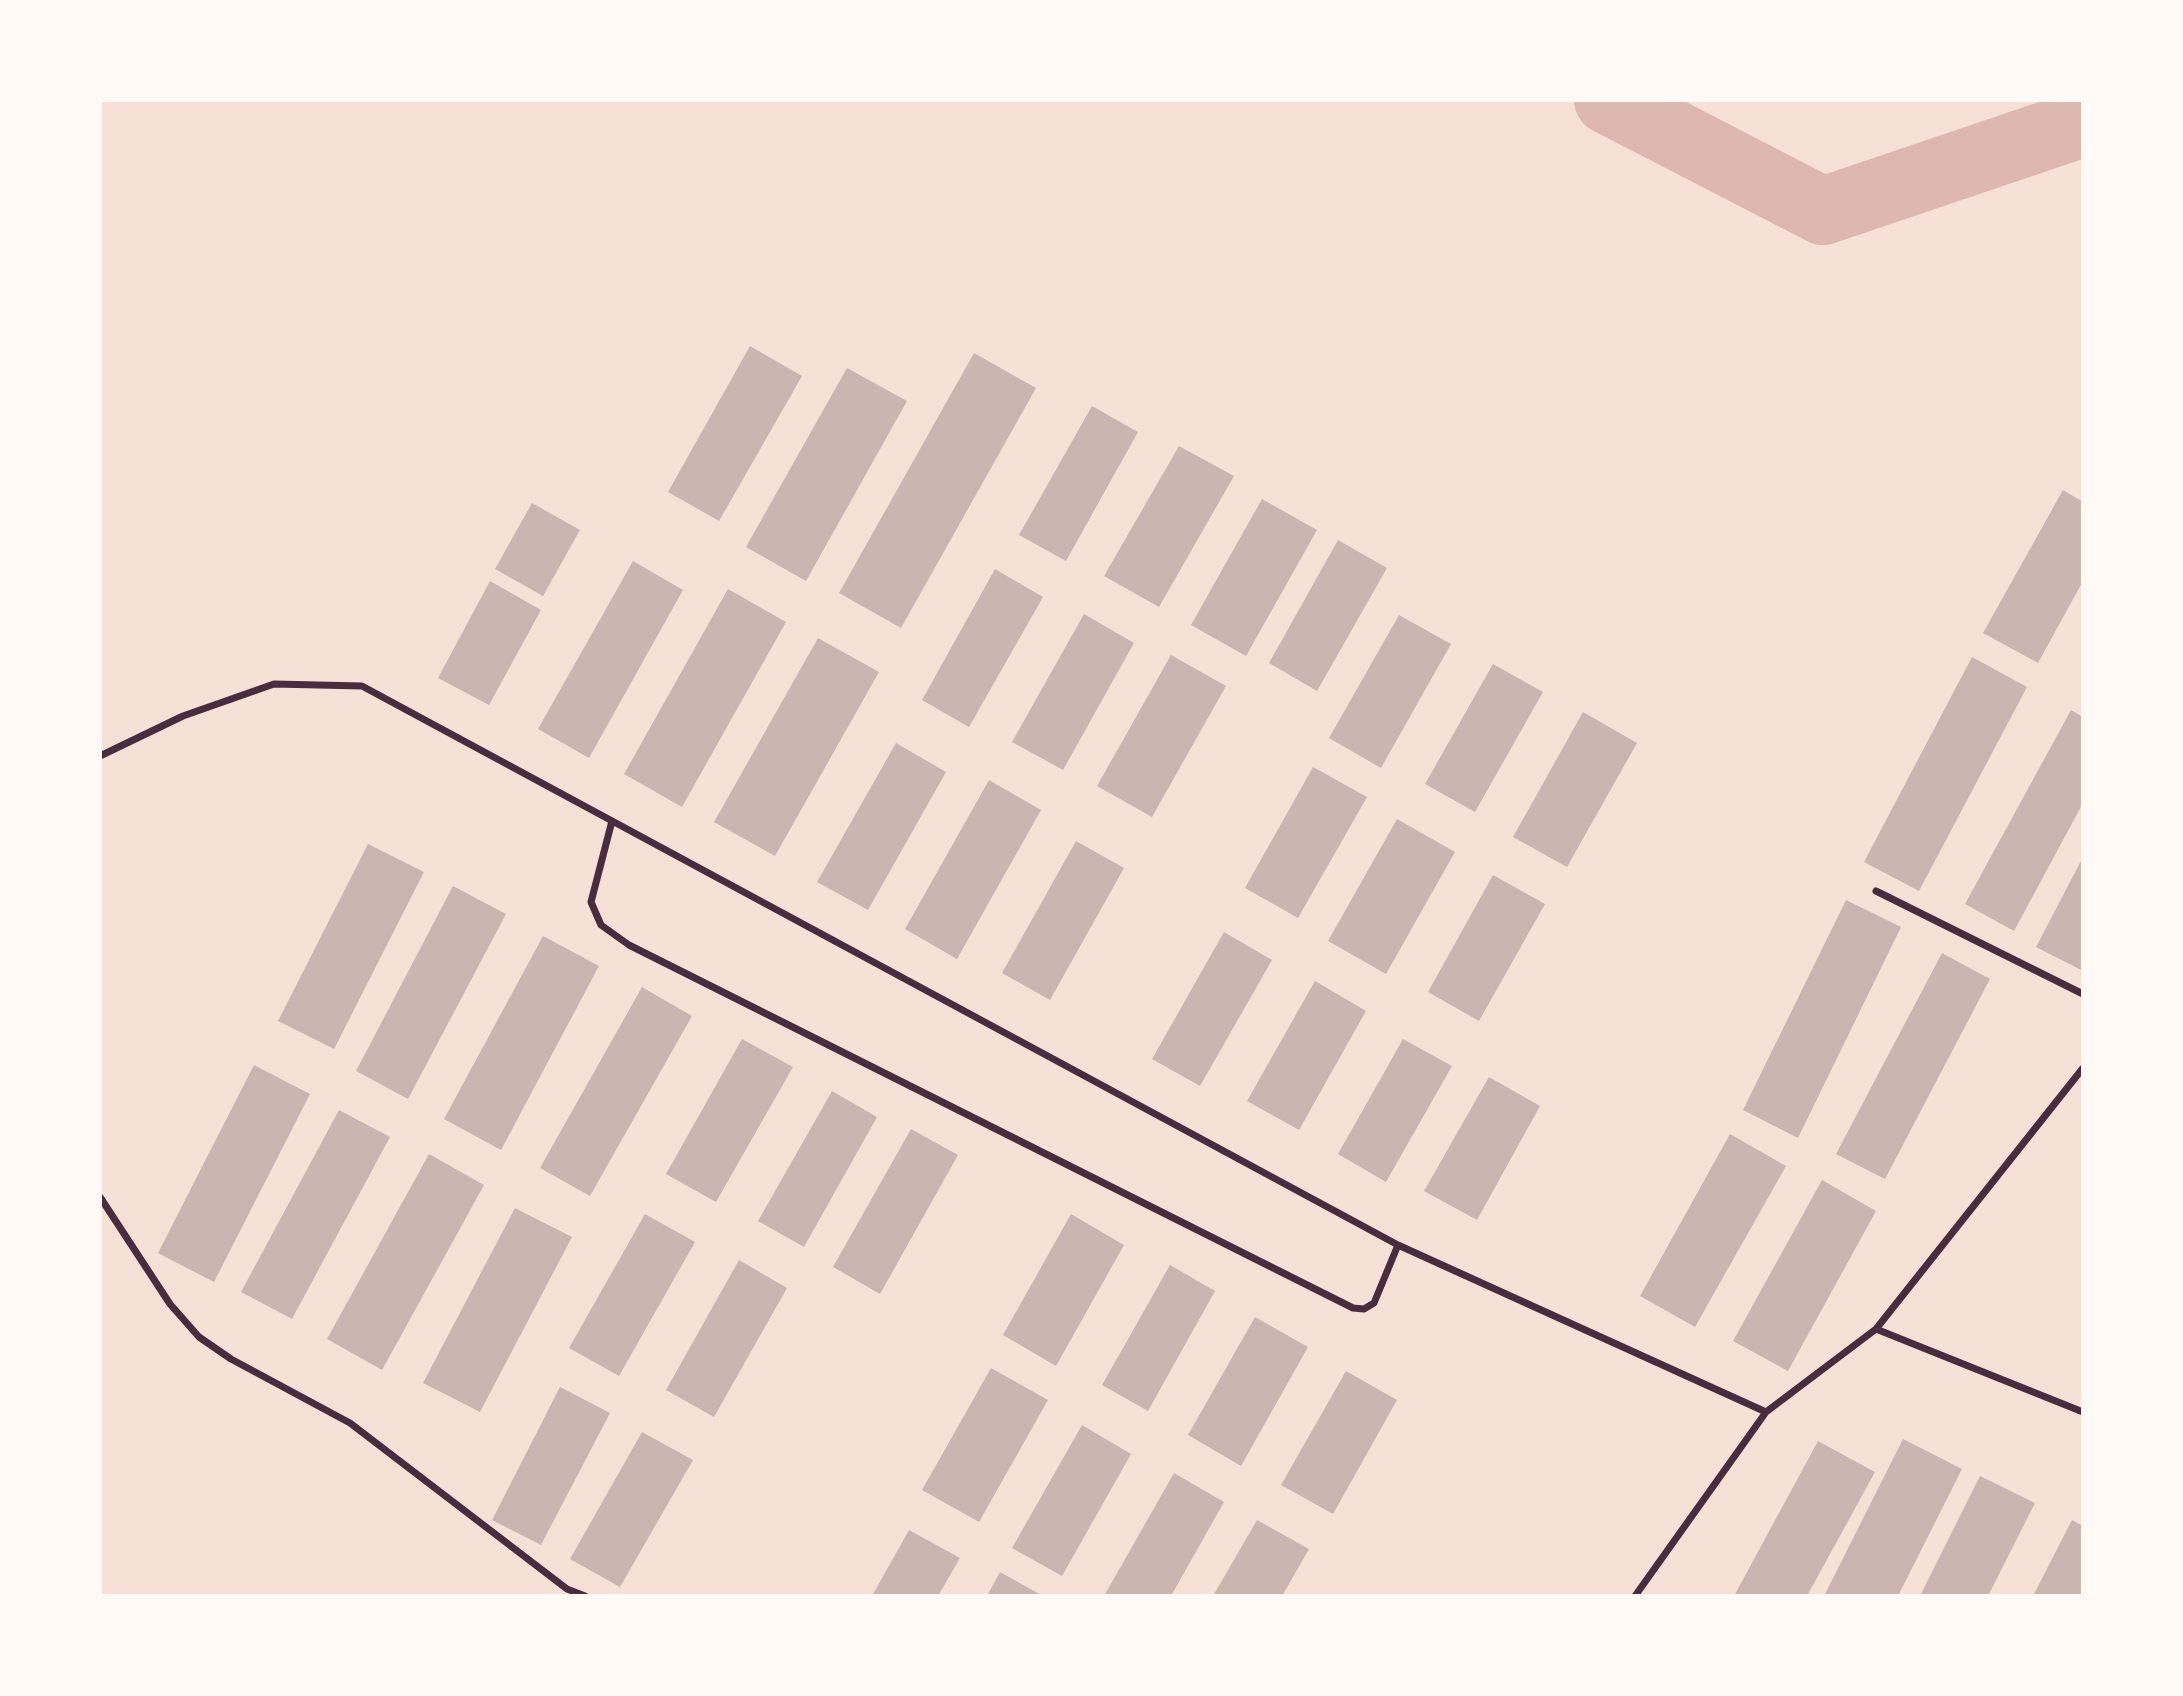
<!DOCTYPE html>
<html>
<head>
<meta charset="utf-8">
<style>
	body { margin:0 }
	#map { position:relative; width:2183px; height:1696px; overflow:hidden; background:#f7e1d7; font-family:"Archivo Narrow",sans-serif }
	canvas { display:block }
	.frame { position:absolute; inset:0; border:102px solid #fffaf5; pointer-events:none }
</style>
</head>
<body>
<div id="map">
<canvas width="2183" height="1696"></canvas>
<div class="frame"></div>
</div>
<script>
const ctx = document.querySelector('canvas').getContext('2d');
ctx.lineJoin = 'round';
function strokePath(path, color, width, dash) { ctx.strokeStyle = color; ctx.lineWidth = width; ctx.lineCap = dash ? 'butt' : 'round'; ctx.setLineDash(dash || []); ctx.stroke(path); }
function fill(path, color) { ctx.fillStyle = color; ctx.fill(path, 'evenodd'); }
strokePath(new Path2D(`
	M1608,100L1823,211L2083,123`), '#dcb8b0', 68);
fill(new Path2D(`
	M750,346L802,376L719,521L668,492Z
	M974,353L1036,388L901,628L839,593Z
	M847,368L907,401L806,581L746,547Z
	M1092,406L1138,432L1066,561L1019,535Z
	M1179,446L1234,476L1159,607L1104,576Z
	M2063,490L2083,502V581L2038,663L1983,633Z
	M1262,499L1317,530L1246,656L1191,625Z
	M532,503L580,530L543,596L495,569Z
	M1338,540L1387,568L1317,691L1269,663Z
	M633,561L683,590L589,758L538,729Z
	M995,569L1043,597L969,727L922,700Z
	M490,581L541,610L489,705L438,678Z
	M728,589L786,622L682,807L624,774Z
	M1084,614L1134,643L1063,770L1012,742Z
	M1399,615L1451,644L1381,768L1329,738Z
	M818,638L879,672L775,856L714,822Z
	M1171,655L1226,686L1152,817L1097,786Z
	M1972,657L2027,687L1919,891L1864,862Z
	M1493,664L1543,692L1475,812L1425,784Z
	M2071,710L2083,717V803L2014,931L1965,904Z
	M1583,712L1637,743L1567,867L1513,837Z
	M896,743L946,772L868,910L817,882Z
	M1313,767L1367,797L1298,918L1245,888Z
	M989,780L1041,810L957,959L905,929Z
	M1397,819L1455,852L1386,974L1328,941Z
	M1076,841L1124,868L1050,1000L1002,973Z
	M368,844L424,872L334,1049L278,1021Z
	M2083,857V971L2036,947Z
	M1493,875L1545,904L1479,1021L1428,992Z
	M453,886L506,914L408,1099L356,1071Z
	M1846,900L1901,927L1798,1138L1743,1110Z
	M1224,932L1272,960L1200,1086L1152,1059Z
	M543,936L599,966L501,1150L444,1119Z
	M1942,953L1990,979L1885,1179L1836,1154Z
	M1315,981L1366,1011L1299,1130L1247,1101Z
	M642,987L692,1016L590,1196L540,1168Z
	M742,1039L793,1067L716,1202L666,1174Z
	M1403,1039L1452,1066L1386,1182L1338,1154Z
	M254,1065L310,1094L214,1282L158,1253Z
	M1489,1077L1540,1106L1477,1220L1424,1191Z
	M832,1091L877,1117L804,1247L758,1221Z
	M339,1110L390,1137L292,1319L241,1292Z
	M911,1129L958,1155L880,1294L833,1267Z
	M1730,1134L1786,1166L1695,1327L1640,1296Z
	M429,1154L484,1185L382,1370L327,1339Z
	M1822,1180L1876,1211L1788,1371L1733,1341Z
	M515,1208L572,1237L480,1412L423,1383Z
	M645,1214L695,1242L619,1376L569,1348Z
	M1071,1214L1124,1245L1056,1366L1003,1335Z
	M739,1260L787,1288L714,1417L666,1390Z
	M1170,1265L1215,1291L1148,1411L1102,1385Z
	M1255,1317L1308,1347L1241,1466L1188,1435Z
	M991,1368L1048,1400L979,1522L922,1490Z
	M1346,1371L1397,1400L1333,1514L1281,1485Z
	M560,1387L610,1413L541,1545L492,1520Z
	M1082,1425L1131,1454L1062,1576L1012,1548Z
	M642,1432L693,1460L620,1587L570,1559Z
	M1903,1439L1962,1469L1898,1596H1824Z
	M1818,1441L1875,1472L1807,1596H1734Z
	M1174,1473L1224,1502L1171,1596H1104Z
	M1980,1476L2035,1503L1988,1596H1920Z
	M1257,1520L1309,1549L1282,1596H1213Z
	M2072,1520L2083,1526V1596H2033Z
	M909,1530L960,1558L938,1596H872Z
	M1000,1572L1043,1596H987Z`), '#ccb4b1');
strokePath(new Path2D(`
	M100,756L183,716L274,684L362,686L1398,1245L1766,1412L1876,1329L2083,1412
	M612,821L591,902L601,925L629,945L1353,1308L1364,1309L1374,1303L1398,1245
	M1876,891L2083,994
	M100,1197L170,1304L199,1337L231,1359L350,1423L567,1589L585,1596
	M1876,1329L2083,1068
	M1635,1596L1766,1412`), '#4a2c40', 7);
</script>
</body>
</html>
